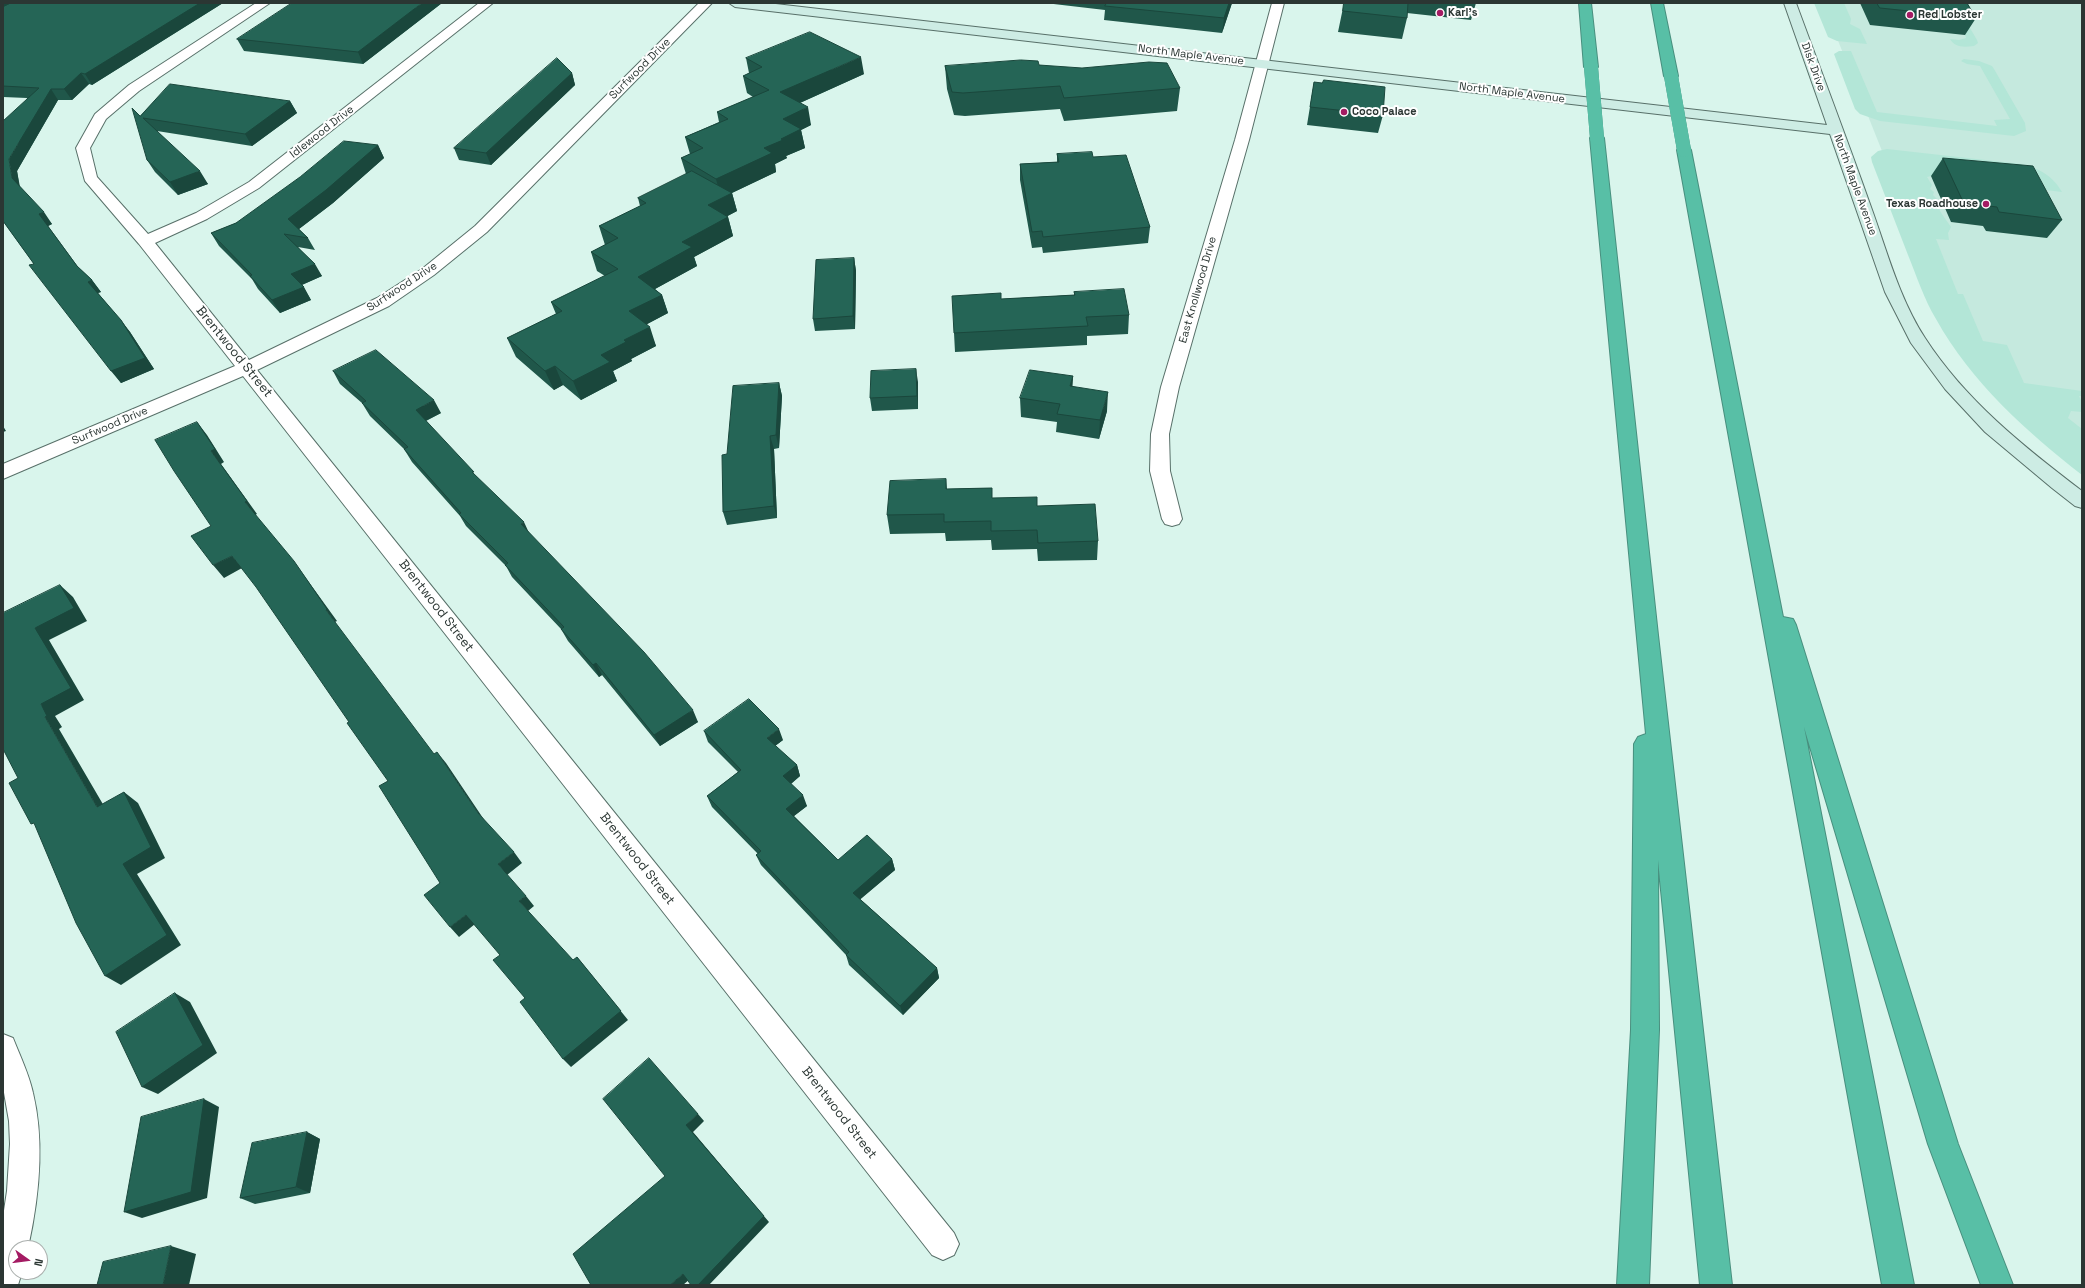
<!DOCTYPE html>
<html>
<head>
<meta charset="utf-8">
<style>
	body { margin:0 }
	#map { position:relative; width:2085px; height:1288px; overflow:hidden; background:#d9f5ec; font-family:"Space Grotesk",sans-serif }
	canvas { display:block }
	.frame { position:absolute; inset:0; border:4px solid #2b3633; pointer-events:none }
	.north { position:absolute; left:8px; top:1240px; width:40px; height:40px; box-sizing:border-box; background:#fff; border:1px solid #aaafad; border-radius:50%; rotate:104deg; font-size:11px; font-weight:700; line-height:16px; text-align:center; color:#2b3633 }
	.north::after { content:''; display:block; margin:auto; width:14px; height:18px; background:#a41b63; clip-path:polygon(50% 0,100% 100%,50% 72%,0 100%) }
</style>
</head>
<body>
<div id="map">
<canvas width="2085" height="1288"></canvas>
<div class="frame"></div>
<div class="north">N</div>
</div>
<script>
const ctx = document.querySelector('canvas').getContext('2d');
ctx.lineJoin = 'round';
function fill(path, color) { ctx.fillStyle = color; ctx.fill(path, 'evenodd'); }
function strokePath(path, color, width, dash) { ctx.strokeStyle = color; ctx.lineWidth = width; ctx.lineCap = dash ? 'butt' : 'round'; ctx.setLineDash(dash || []); ctx.stroke(path); }
function write(font, color, halo, rows, align = 'center') {
  ctx.font = font + ' "Space Grotesk",sans-serif'; ctx.lineWidth = 4; ctx.setLineDash([]); ctx.textBaseline = 'middle'; ctx.strokeStyle = halo; ctx.fillStyle = color; for (const [text, x, y, turn = 0] of rows) {
    ctx.save(); ctx.translate(x, y); ctx.rotate((+turn || 0) * Math.PI / 180); ctx.textAlign = isNaN(turn) ? turn : align; if (halo) ctx.strokeText(text, 0, 0); ctx.fillText(text, 0, 0); ctx.restore();
  }
}
fill(new Path2D(`
	M1823,3H2082V462L2005,391L1886,161Z`), '#c5e9de');
fill(new Path2D(`
	M1814,3H1844L1851,19L1850,24L1860,29L1867,44L1837,41L1828,37Z
	M1957,6L1977,40L1978,43L1974,46C1964,47 1955,48 1950,39L1959,40L1966,38Z
	M1839,51H1851L1877,112L1997,126L1994,120L2010,119L1980,66L1967,64L1961,61L1964,59L1979,61L1992,66L1994,69L2025,123L2026,131L2014,136L1880,121L1860,114L1855,109L1834,54Z
	M1887,149L2021,164C2040,169 2052,175 2062,192L1931,176L1927,177L1932,185L1930,189L1934,192L1933,195L1937,199C1936,209 1946,219 1951,227L1948,233L1949,240L1936,239L1958,294H1963L1983,341L2007,345L2024,383L2082,391V396H2079L2082,402V412L2071,411L2068,418L2082,429V475C2026,431 1971,382 1936,319C1924,299 1917,277 1908,255C1896,224 1884,193 1872,162L1871,157L1878,151Z`), '#b3e6d7');
const street = new Path2D(`
	M256,3H270L139,91L106,119L90,148L97,177L148,234L196,213L249,182L479,3H493L259,188L207,219L155,243L249,360L377,298L422,269L475,226L699,3H712L487,232L434,275L389,306L257,370L954,1233L959,1244L954,1255L943,1260L932,1255L243,376L3,479V464L235,366L139,244L85,181L76,148L95,114L129,85Z
	M1272,3H1284L1249,140L1179,387L1169,434L1170,471L1182,519L1179,524L1172,526L1165,524L1162,519L1150,471L1151,434L1161,387L1235,140Z
	M3,1034L13,1038C20,1056 29,1074 33,1093C45,1143 39,1198 28,1248H16V1272H22L18,1285H3V1217L7,1191L10,1144L9,1121L3,1087Z`);
const secondary = new Path2D(`
	M729,3H767L1827,125L1784,3H1796C1821,71 1847,139 1871,207C1887,251 1899,298 1925,338C1965,400 2024,447 2082,491V508L2075,506L2052,488L1985,432L1945,389L1911,343L1885,292L1830,134L735,7Z`);
const highway = new Path2D(`
	M1579,3H1591L1598,67L1591,71L1584,67Z
	M1651,3H1663L1678,76L1676,79H1666L1664,76Z
	M1597,134L1602,135L1604,138L1658,635L1732,1285H1700L1658,860L1659,1030L1649,1285H1617L1631,1030L1634,744L1638,737L1646,734L1590,138L1592,135Z
	M1684,146L1689,147L1691,150L1783,617L1793,619L1796,625L1958,1144L2013,1285H1981L1928,1144L1804,727L1914,1285H1882L1677,150L1679,147Z`);
strokePath(street, '#587069', 2);
strokePath(secondary, '#587069', 2);
strokePath(highway, '#488f7e', 2);
fill(street, '#fff');
fill(secondary, '#cdece4');
fill(highway, '#58bfa6');
const highwayBridge = new Path2D(`
	M1591,67L1597,138
	M1671,76L1684,150`);
strokePath(highwayBridge, '#488f7e', 14, []);
strokePath(highwayBridge, '#58bfa6', 14);
fill(new Path2D(`
	M3,3H223L92,85L89,84L72,100H58L17,171L20,187L52,224L48,226L78,267L92,280L101,292L98,293L130,332L154,369L121,383L34,264L3,221L27,98L3,97Z
	M442,3L363,64L244,51L237,39Z
	M1045,3H1232L1222,33L1104,20L1105,10Z
	M1344,3H1476L1471,20L1407,13V18L1402,39L1338,32Z
	M1860,3H1967L1976,18L1965,35L1870,25Z
	M746,58L864,74L800,103L811,125L801,130L805,148L786,156L787,158L775,164L776,172L732,193L737,211L727,216L728,217L733,236L694,257L697,266L655,289L662,295L668,313L647,324L656,346L631,359L632,361L613,371L617,381L581,400L563,385L554,390L516,357L507,338L556,314L551,302L605,276L597,271L591,252L605,245L599,226L640,206L638,198L686,174L681,158L690,154L685,137L719,122L717,112L753,97L747,93L743,76L749,73Z
	M1039,65L1180,88L1177,111L1064,121L1060,109L965,116L954,115L947,89L945,66Z
	M572,73L575,85L491,165L459,160L454,148Z
	M1314,82L1383,115L1378,133L1307,125Z
	M290,101L297,113L252,146L157,131L208,184L178,195L155,172L147,160L140,116Z
	M378,145L384,158L333,203L299,229L308,238L315,250L298,247L322,276L302,285L311,300L280,313L258,289L252,279L219,246L211,233L236,223Z
	M1057,154L1093,157L1150,227L1148,243L1043,253L1042,247L1032,248L1020,180V164L1057,162Z
	M1943,158L2062,220L2047,238L1986,231L1983,226L1951,222L1931,176Z
	M854,258L856,271L855,329L815,331L813,319Z
	M1074,292L1129,315L1128,334L1087,336V345L955,352L954,333L1001,299L1074,295Z
	M333,371L441,413L426,421L477,477L530,534L698,722L660,746L602,675L599,677L568,641L561,629L512,577L506,566L466,526L460,516L412,462L404,449L370,416L362,403L340,384Z
	M1073,376L1072,386L1107,411L1099,439L1056,432L1057,422L1021,417L1020,398Z
	M918,382V409L872,411L870,398Z
	M779,383L782,396L779,448L774,449L777,518L727,525L723,512Z
	M946,479L947,489L992,488V498L1037,506L1098,541L1097,560L1038,561L1037,549L992,550L991,540L946,541L945,533L890,534L887,515Z
	M704,731L783,740L775,746L797,765L800,776L791,784L807,806L794,816L838,860L892,859L895,870L860,899L937,968L939,978L903,1015L849,965L846,955L761,865L756,855L758,854L712,807L707,796L738,772L708,742Z
	M307,1132L320,1139L310,1193L255,1204L240,1198Z`), '#20574a');
fill(new Path2D(`
	M3,3H17L3,10Z
	M200,3H223L92,85L85,74Z
	M422,3H442L363,64L358,52Z
	M1229,3H1232L1222,33L1224,18Z
	M861,57L864,74L784,110L780,92Z
	M81,73L89,84L72,100L64,89Z
	M572,73L575,85L491,165L486,153Z
	M51,89L58,100L17,171L20,190L12,178L9,159Z
	M290,101L297,113L252,146L245,134Z
	M808,107L811,125L801,130L805,148L786,156L787,158L775,164L776,172L721,198L716,179L764,148L783,119Z
	M378,145L384,158L333,203L295,232L288,219Z
	M200,171L208,184L178,195L170,182Z
	M732,193L737,211L713,224L708,205Z
	M44,212L52,224L48,226L39,214Z
	M728,217L733,236L694,257L697,266L644,295L638,277L682,242Z
	M854,258L856,271L855,329L853,316Z
	M315,264L322,276L299,286L291,274Z
	M92,280L101,292L97,293L88,282Z
	M304,287L311,300L280,313L272,300Z
	M662,295L668,313L636,330L629,311Z
	M121,320L130,332L154,369L121,383L111,371Z
	M650,327L656,346L631,359L632,361L613,371L617,381L581,400L573,381L601,355L624,340Z
	M555,366L563,385L554,390L545,371Z
	M916,369L918,382V409L917,396Z
	M1073,376L1072,395L1070,386Z
	M779,383L782,396L779,448L776,435Z
	M1108,392L1107,411L1099,439L1100,420Z
	M434,400L441,413L423,422L416,410Z
	M197,422L207,435L224,462L221,464L257,514L255,515L245,502L211,451Z
	M3,426L6,431L3,432Z
	M770,436L774,449L777,518L774,506Z
	M524,522L530,535L521,524Z
	M232,556L242,568L224,578L213,565Z
	M294,561L303,574L337,621L335,622L326,610Z
	M60,585L73,597L87,621L49,640L84,700L55,716L62,727L59,729L111,818L97,807L45,717L41,704L35,628Z
	M596,663L602,675L599,677L593,665Z
	M693,710L698,722L660,746L654,735Z
	M779,729L783,740L771,749L767,738Z
	M437,752L446,763L487,824L478,813Z
	M797,765L800,776L787,787L783,776Z
	M124,792L138,803L165,858L137,874L181,945L121,985L105,976L123,864Z
	M803,795L807,806L790,819L786,809Z
	M514,852L522,863L507,875L498,864Z
	M892,859L895,870L856,903L853,893Z
	M526,896L534,906L528,911L519,901Z
	M466,915L475,924L459,937L450,927Z
	M577,957L628,1020L571,1067L563,1059Z
	M937,968L939,978L903,1015L900,1006Z
	M175,993L190,1002L217,1053L158,1094L142,1087Z
	M204,1099L219,1107L207,1198L142,1218L124,1212Z
	M698,1114L704,1121L693,1132L769,1222L709,1285H698L686,1125Z
	M307,1132L320,1139L310,1193L296,1187Z
	M171,1246L196,1254L189,1285H163Z
	M683,1274L690,1279L683,1285H670Z`), '#1a473c');
const building = new Path2D(`
	M11,3H200L85,74L81,73L64,89H51L9,159L12,178L44,212L39,214L77,266L92,280L88,282L121,320L145,358L111,371L29,265L34,264L3,221V121L39,88L3,86V7Z
	M292,3H422L358,52L237,39Z
	M1107,3H1229L1224,18L1105,6Z
	M1344,3H1408L1407,18L1343,11Z
	M1877,3H1967L1976,18L1880,8Z
	M810,32L861,57L780,92L808,107L783,119L801,129L781,139L783,140L764,148L772,153L716,179L681,158L703,148L685,137L728,119L717,112L769,90L743,76L762,67L746,58Z
	M557,58L572,73L486,153L454,148Z
	M1021,60L1038,61L1039,65L1082,68L1149,62L1167,63L1180,88L1064,98L1060,86L963,93L952,92L945,66Z
	M1324,80L1385,87L1383,115L1310,107L1314,82L1322,83Z
	M170,84L290,101L245,134L143,118L200,171L170,182L147,160L132,108L140,116Z
	M344,141L378,145L326,190L288,219L308,238L284,234L315,264L291,274L304,287L272,300L250,276L252,275L211,233L236,223L300,177Z
	M1092,152L1093,157L1126,155L1150,227L1043,237L1042,231L1032,232L1020,164L1059,162L1057,154Z
	M1943,158L2033,166L2062,220L1999,212L1997,207L1964,203Z
	M692,171L732,193L708,205L728,217L682,242L692,247L638,277L662,295L629,311L650,327L624,340L626,342L601,355L610,362L573,381L555,366L545,371L507,338L562,311L551,302L618,269L591,252L618,238L599,226L646,203L638,198Z
	M854,258L853,316L813,319L816,260Z
	M1124,289L1129,315L1086,317L1088,326L954,333L952,296L1001,293V299L1075,295L1074,292Z
	M376,350L434,400L416,410L474,472H472L524,522L521,524L644,652L693,710L654,735L596,663L593,665L561,629L564,627L505,565L508,563L459,514L461,513L404,449L408,447L362,403L366,401L333,371Z
	M916,369L917,396L870,398L871,371Z
	M1030,370L1073,376L1070,386L1108,392L1100,420L1057,414L1060,404L1020,398Z
	M779,383L776,435L770,436L774,506L723,512L722,455L727,454L733,386Z
	M197,422L215,449L211,451L247,501L245,502L294,561L327,609L326,610L434,754L437,752L478,813L514,852L498,864L526,896L519,901L573,960L577,957L621,1011L563,1059L520,1002L525,998L493,960L500,955L466,915L450,927L424,895L440,883L379,786L388,781L347,723L349,722L256,587L232,556L213,565L191,536L211,526L174,471L155,440Z
	M946,479V489L992,488V498L1037,497V506L1095,504L1098,541L1038,543L1037,530L991,531V521L944,522V514L887,515L890,481Z
	M60,585L74,608L35,628L71,688L41,704L47,716L45,717L97,807L124,792L151,847L123,864L167,935L105,976L76,923L34,823L31,824L9,783L18,778L3,749V613Z
	M749,699L779,729L767,738L797,765L783,776L803,795L786,809L838,860L867,835L892,859L853,893L937,968L900,1006L846,955L849,952L756,855L761,851L707,796L741,770L704,731Z
	M175,993L203,1045L142,1087L116,1032Z
	M649,1058L698,1114L686,1125L764,1216L698,1285H691L683,1274L670,1285H591L573,1254L665,1176L603,1099Z
	M204,1099L191,1192L124,1212L141,1117Z
	M307,1132L296,1187L240,1198L252,1143Z
	M171,1246L163,1285H97L103,1262Z`);
fill(building, '#256556');
strokePath(building, '#1a473c', 1);
for (const [x, y, r, color] of [
	[1440,13,4,"#a41b63"],
	[1910,15,4,"#a41b63"],
	[1344,112,4,"#a41b63"],
	[1986,204,4,"#a41b63"]
]) { const dot = new Path2D(); dot.arc(x, y, r, 0, 2 * Math.PI); ctx.fillStyle = color; ctx.fill(dot); strokePath(dot, '#fff', 1.5); }
write('bold 11px', '#2b3633', '#fff', [
	["Karl's",1448,13],
	["Red Lobster",1918,15],
	["Coco Palace",1352,112],
	["Texas Roadhouse",1978,204,"right"]
], 'left');
write('11px', '#2b3633', '#fff', [
	["North Maple Avenue",1191,55,7],
	["Disk Drive",1813,67,70],
	["Surfwood Drive",640,69,-45],
	["North Maple Avenue",1512,93,7],
	["Idlewood Drive",322,132,-38],
	["North Maple Avenue",1855,185,70],
	["Surfwood Drive",402,287,-33],
	["East Knollwood Drive",1198,290,-74],
	["Surfwood Drive",110,426,-23]
]);
write('13px', '#2b3633', '#fff', [
	["Brentwood Street",234,352,51],
	["Brentwood Street",436,606,52],
	["Brentwood Street",637,859,52],
	["Brentwood Street",839,1113,52]
]);
</script>
</body>
</html>
